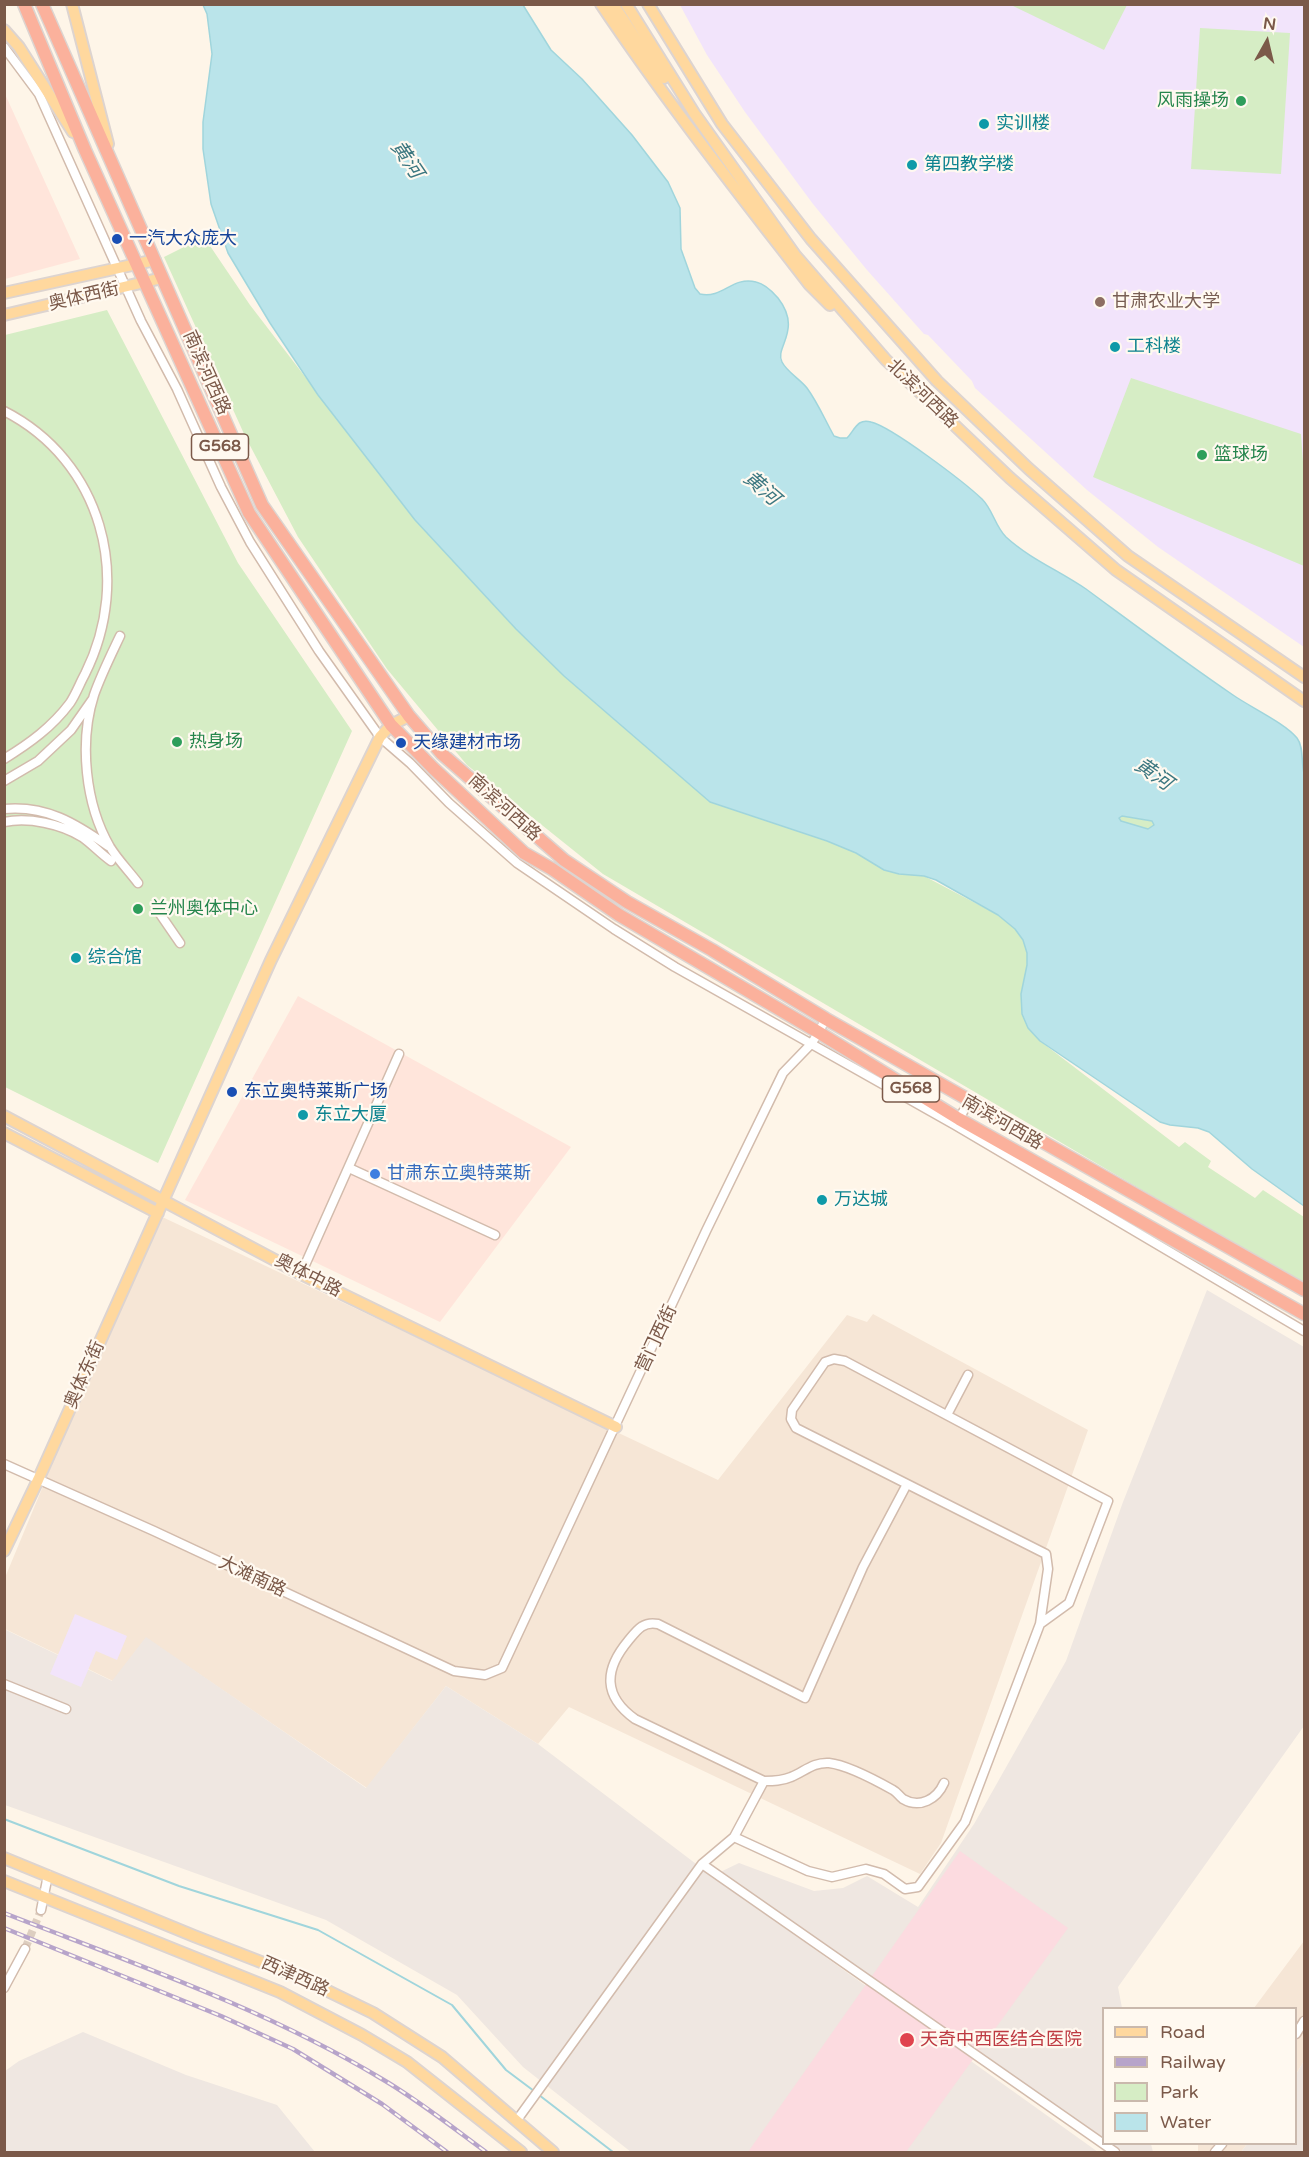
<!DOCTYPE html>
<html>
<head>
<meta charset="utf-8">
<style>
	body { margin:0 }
	#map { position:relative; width:1309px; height:2157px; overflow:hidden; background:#fef5e8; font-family:"Varela Round",sans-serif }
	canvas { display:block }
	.frame { position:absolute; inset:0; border:6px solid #7b5949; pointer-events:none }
	.legend { position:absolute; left:1102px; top:2007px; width:195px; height:138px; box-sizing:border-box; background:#fff9f0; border:2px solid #cab9ad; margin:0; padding:8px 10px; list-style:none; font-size:18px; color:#7b5949 }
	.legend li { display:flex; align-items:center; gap:12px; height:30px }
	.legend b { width:30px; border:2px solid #cab9ad }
	.north { position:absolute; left:1237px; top:12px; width:60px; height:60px; -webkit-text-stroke:4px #fff9f0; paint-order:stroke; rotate:8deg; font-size:16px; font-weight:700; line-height:24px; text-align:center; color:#7b5949 }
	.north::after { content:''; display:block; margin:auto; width:21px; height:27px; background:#7b5949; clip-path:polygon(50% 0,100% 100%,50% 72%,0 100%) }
</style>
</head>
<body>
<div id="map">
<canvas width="1309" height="2157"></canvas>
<div class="frame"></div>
<ul class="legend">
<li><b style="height:8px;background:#ffd89e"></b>Road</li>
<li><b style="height:8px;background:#b7a4ca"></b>Railway</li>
<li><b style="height:16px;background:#d6edc5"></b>Park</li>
<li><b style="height:16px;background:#bae4ea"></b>Water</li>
</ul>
<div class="north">N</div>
</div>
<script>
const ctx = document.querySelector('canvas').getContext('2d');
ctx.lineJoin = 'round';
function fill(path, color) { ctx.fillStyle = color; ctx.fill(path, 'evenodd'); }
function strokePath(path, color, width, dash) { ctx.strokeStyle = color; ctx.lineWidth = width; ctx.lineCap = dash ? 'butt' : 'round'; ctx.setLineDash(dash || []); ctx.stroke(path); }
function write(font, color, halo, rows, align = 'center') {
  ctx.font = font + ' "Varela Round","Noto Sans SC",sans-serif'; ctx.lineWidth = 4.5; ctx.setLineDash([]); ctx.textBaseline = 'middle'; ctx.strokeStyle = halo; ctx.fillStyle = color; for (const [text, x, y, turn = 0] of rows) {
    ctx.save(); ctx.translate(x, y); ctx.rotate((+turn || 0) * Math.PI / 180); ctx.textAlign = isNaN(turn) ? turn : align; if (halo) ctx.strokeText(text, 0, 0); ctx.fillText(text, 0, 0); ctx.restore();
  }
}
fill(new Path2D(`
	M156,1214L718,1480L847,1315L867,1322L873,1314L1088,1430L941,1843L920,1874L569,1707L538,1744L446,1686L367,1788L146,1638L113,1681L5,1629L4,1580Z
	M1304,1941V2061L1296,2074V2008H1254Z
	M1198,2144H1247L1241,2152H1198Z`), '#f6e6d6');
fill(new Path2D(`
	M5,94L80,259L5,279H4Z
	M298,996L571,1147L440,1322L185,1200Z`), '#ffe5db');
fill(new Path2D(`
	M1207,1290L1304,1347V1726L1118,1987L1122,2008H1104L1103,2139L736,1893L1098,2152H631L523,2067L457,1995L326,1920L5,1805L4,1629L112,1681L146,1637L366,1788L446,1686L538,1744L712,1876L739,1863L814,1891L843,1888L867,1876L918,1907L974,1824L1066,1661L1123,1502Z
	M83,2032L186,2075L277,2105L315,2152H5V2071L19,2061Z
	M1304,2061V2152H1241L1247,2144H1296V2074Z
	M1111,2144H1151L1153,2152H1124Z`), '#efe7e1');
fill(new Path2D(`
	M680,5H1304V647L1158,547L1087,490L975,388L972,381L928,335L924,334L867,270L813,204L745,112L707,55Z
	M75,1614L127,1636L117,1660L96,1651L81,1687L50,1674Z`), '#f2e4fb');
fill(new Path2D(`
	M960,1851L1068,1928L906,2152H748Z`), '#fcdbe0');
fill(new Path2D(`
	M1011,5H1127L1104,50Z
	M1200,28L1290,33L1281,174L1191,169Z
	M204,237L250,305L415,520L516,629L564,676L710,802L827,841L856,853L884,870L899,874L924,876L998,915L1015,929L1023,940L1027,953V965L1021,994L1028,1028L1040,1041L1179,1147L1185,1142L1211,1161L1208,1167L1255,1198L1263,1190L1304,1217V1285L603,874L467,765L387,669L298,537L245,436L164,257Z
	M107,310L238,563L352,731L158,1163L5,1087V335Z
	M1131,378L1301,434L1304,476V566L1093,477Z
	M1122,816L1152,821L1154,825L1148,829L1121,821L1119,818Z`), '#d6edc5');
const water = new Path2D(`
	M203,5H523L551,50L582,79L632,135L668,182L680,208L681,249L695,288L700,294C723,299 732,276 756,282C765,284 772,291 778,298C803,330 774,348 782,362C787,372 800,379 807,388C818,403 825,420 834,436L840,438H847C855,430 857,418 871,422C892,427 964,482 982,499C993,510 995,526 1006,537C1030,559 1060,571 1086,589C1135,625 1183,661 1233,695C1250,707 1285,723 1297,738C1304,747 1301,762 1304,773V1206L1252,1169L1209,1132L1198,1128L1170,1125L1160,1122L1040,1041L1028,1028L1022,1014L1021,994L1027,965V953L1023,940L1015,929L998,915L936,880L924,876L899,874L884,870L856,853L827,841L710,802L564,676L516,629L415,520L318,395L270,323L228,253L211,204L203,149V122L212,54L207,14ZM1122,816L1152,821L1154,825L1148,829L1121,821L1119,818Z`);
fill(water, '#bae4ea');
strokePath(water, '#a0d5dc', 1.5);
strokePath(new Path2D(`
	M4,1819L179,1886L318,1930L452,2005L506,2070L534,2091
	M539,2095L613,2152`), '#a0d5dc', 2);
strokePath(new Path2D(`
	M25,1949L41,1910`), '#ddcec0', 8, [8, 4]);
const minor = new Path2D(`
	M4,47L39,94L141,321L177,389L221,487L250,542L319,651L380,737L410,763L449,803L517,863L614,929L675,967L955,1125L1304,1331
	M4,411C102,461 133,578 85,674C80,683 76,694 70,703C52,727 30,743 4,759
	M120,636C111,655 101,675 94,695C79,742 85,804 110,847C118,860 129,871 138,883
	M4,781L38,761L71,730L92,700
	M4,809C46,805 75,823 108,846
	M4,822C29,817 61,824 82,837C92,844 101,854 111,861
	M158,911L180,943
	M957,1122L970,1100
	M349,1168L495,1235
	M301,1274L399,1054
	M947,1415L968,1375
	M4,1464L154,1531L454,1671L485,1675L502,1668L706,1231L783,1073L812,1043L826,1019
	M907,1484L863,1567L805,1698L658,1624C643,1621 637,1630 628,1641C604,1670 603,1696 635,1719L764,1781C773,1781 782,1781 791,1777C804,1772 813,1762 829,1763C847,1765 877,1781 893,1790C897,1792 899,1796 903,1799C920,1809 937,1799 944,1783
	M4,1684L66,1709
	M734,1837L764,1781
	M702,1864L1115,2152
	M41,1910L48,1875
	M4,1988L25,1949
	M1296,2034L1304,2021
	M517,2120L702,1864L734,1837L808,1871L832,1877L866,1869L884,1874L905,1889L918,1887L965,1822L1040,1624L1069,1603L1108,1501L845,1361L834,1359L825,1362L792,1410L791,1419L796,1428L1046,1554L1048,1569L1040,1624
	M1215,2152L1222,2144`);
const major = new Path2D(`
	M72,4L108,144
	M601,4C666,101 738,192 809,284L830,305
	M613,4L653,65L664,78
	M626,4L694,113L795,255L886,360L1010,478L1116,570L1304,701
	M648,4L722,124L811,239L937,381L1029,469L1128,556L1304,677
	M4,30L19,47L73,132
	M4,293L155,260
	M4,315L162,278
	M4,1116L301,1274L616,1427
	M4,1133L158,1213
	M4,1551L38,1480L271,960L380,737L391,725L409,716
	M4,1858L194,1936L297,1976L373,2013L442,2057L553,2152
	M4,1881L280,1992L362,2035L407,2062L521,2152`);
const highway = new Path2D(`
	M24,4L85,150L249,513L391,725L433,768L524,853L552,869L619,915L818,1032L959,1119L1304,1314
	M42,4L262,505L409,716L442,754L564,860L627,902L712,950L826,1019L1304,1290`);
strokePath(minor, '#d2bbac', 11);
strokePath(major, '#ddd4d0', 14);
strokePath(highway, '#ddd4d0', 15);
strokePath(minor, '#fff', 8);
strokePath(major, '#ffd89e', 10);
strokePath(highway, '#fbb19c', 12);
const rail = new Path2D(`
	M4,1913C132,1963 264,2008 382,2079C418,2100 452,2127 486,2152
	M4,1928L221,2016L293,2049L382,2104L447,2152`);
strokePath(rail, '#b7a4ca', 4.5);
strokePath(rail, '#fff9f0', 2, [7]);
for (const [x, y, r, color] of [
	[1241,101,6,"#2e9e5b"],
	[984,124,6,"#0f9aa8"],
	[912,165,6,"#0f9aa8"],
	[117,239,6,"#1a4fb4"],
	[1100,302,6,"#8d6e63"],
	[1115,347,6,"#0f9aa8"],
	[1202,455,6,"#2e9e5b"],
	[177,742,6,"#2e9e5b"],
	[401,743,6,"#1a4fb4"],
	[138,909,6,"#2e9e5b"],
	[76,958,6,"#0f9aa8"],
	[232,1092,6,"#1a4fb4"],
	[303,1115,6,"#0f9aa8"],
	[375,1174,6,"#3f7fe0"],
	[822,1200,6,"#0f9aa8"],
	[907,2040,8,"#e0444e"]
]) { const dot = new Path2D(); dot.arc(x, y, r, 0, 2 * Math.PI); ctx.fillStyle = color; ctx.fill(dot); strokePath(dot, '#fff9f0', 2); }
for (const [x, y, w] of [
	[220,447,57],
	[911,1089,57]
]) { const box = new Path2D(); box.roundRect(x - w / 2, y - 13, w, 26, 4.5); ctx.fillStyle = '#fff9f0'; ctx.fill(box); strokePath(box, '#7b5949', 1.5); }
write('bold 16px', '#7b5949', null, [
	["G568",220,447],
	["G568",911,1089]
]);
write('18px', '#27864d', '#fff9f0', [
	["风雨操场",1229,101,"right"],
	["篮球场",1214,455],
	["热身场",189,742],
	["兰州奥体中心",150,909]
], 'left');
write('18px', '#0d838f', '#fff9f0', [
	["实训楼",996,124],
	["第四教学楼",924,165],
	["工科楼",1127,347],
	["综合馆",88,958],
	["东立大厦",315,1115],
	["万达城",834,1200]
], 'left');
write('18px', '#164399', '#fff9f0', [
	["一汽大众庞大",129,239],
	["天缘建材市场",413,743],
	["东立奥特莱斯广场",244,1092]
], 'left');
write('18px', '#7b5949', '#fff9f0', [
	["奥体西街",84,297,-13],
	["南滨河西路",206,373,66],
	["北滨河西路",922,394,44],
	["南滨河西路",504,808,42],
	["南滨河西路",1002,1123,30],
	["奥体中路",308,1276,27],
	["营门西街",657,1339,-65],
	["奥体东街",85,1375,-66],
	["大滩南路",252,1577,25],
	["西津西路",295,1977,24]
]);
write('18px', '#785e54', '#fff9f0', [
	["甘肃农业大学",1112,302]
], 'left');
write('18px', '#366cbe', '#fff9f0', [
	["甘肃东立奥特莱斯",387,1174]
], 'left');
write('18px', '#be3a42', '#fff9f0', [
	["天奇中西医结合医院",920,2040]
], 'left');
write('italic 20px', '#3c7780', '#fff9f0', [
	["黄河",406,160,56],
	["黄河",761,489,41],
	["黄河",1153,775,35]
]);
</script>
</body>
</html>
